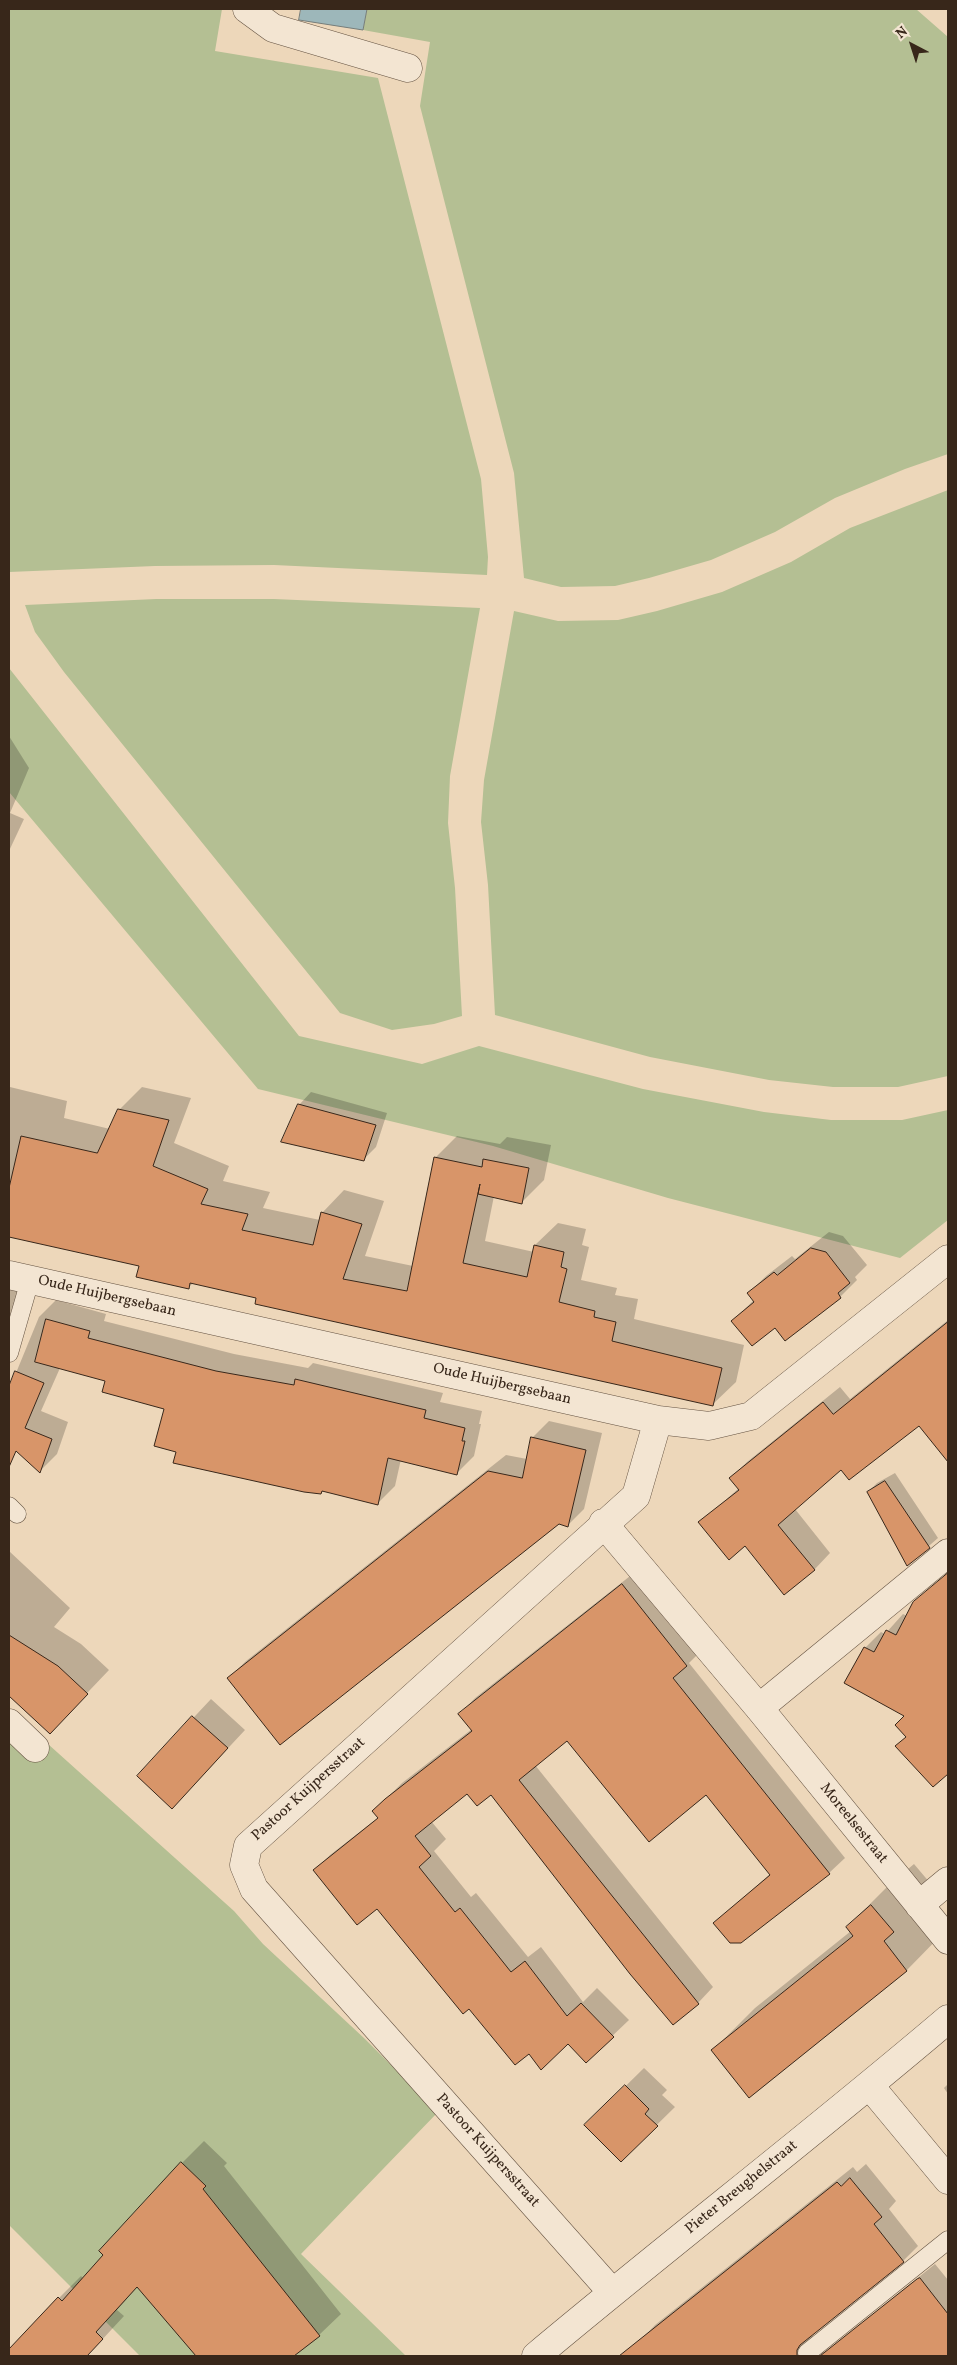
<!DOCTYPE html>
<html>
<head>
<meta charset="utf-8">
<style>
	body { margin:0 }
	#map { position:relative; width:957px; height:2365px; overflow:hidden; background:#edd7ba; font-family:Vollkorn,serif }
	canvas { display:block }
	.frame { position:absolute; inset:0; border:10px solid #38271a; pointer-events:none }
	.north { position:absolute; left:887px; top:20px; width:50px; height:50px; -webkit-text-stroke:4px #f3e5d2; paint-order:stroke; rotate:320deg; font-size:14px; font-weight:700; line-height:20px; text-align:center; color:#38271a }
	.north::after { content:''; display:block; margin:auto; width:18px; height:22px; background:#38271a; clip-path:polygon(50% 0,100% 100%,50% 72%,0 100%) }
</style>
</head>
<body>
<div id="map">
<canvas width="957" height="2365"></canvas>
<div class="frame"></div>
<div class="north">N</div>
</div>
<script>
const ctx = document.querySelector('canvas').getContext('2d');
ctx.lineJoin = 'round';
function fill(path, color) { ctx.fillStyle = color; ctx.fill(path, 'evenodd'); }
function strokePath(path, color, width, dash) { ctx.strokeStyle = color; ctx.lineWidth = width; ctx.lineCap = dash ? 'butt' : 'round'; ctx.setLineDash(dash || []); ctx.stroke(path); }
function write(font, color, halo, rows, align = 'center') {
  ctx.font = font + ' Vollkorn,serif'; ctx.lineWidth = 4; ctx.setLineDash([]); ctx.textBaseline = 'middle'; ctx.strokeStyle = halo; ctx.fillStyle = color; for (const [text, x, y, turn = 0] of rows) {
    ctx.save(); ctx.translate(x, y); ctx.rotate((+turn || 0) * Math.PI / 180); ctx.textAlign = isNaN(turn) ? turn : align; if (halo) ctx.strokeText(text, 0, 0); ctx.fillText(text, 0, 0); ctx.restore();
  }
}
fill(new Path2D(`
	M9,9H222L215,51L378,78L481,479L488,557L487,575L274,565L155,566L9,572Z
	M367,9H916L948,37V454L905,469L835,498L775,532L711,560L649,578L615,586L561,587L524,578L514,473L420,106L430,42L363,30Z
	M948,490V1076L898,1087H833L769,1080L650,1057L495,1015L488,885L481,822L484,780L514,611L558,621L618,620L657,611L722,592L791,562L850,528Z
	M156,599H274L480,608L450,776L448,823L455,888L462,1016L434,1024L392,1030L340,1013L64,672L35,632L25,605Z
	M9,668L299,1036L422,1064L479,1046L643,1089L764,1112L831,1120H902L948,1110V1220L900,1258L668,1198L493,1146L258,1089L9,792Z
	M9,1709L234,1911L263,1944L365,2039L438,2112L301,2254L406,2356H140L9,2225Z`), '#b4bf93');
const water = new Path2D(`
	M301,9H367L363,30L299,20Z`);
fill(water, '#9db7ba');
strokePath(water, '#757d7a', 1);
fill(new Path2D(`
	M9,736L29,768L10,813L24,819L9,851Z
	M10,1087L67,1101L64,1118L110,1129L119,1110L142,1087L191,1098L174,1143L229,1166L223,1181L270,1192L263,1208L320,1220L322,1213L344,1190L384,1201L365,1256L413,1266L435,1158L457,1136L500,1144L507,1137L551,1145L544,1180L522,1202L494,1196L485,1241L534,1252L535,1245L558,1223L586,1229L582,1245L589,1247L581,1280L617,1288L615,1295L638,1299L634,1319L744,1345L736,1382L713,1404L194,1282L188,1288L140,1265L9,1235Z
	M311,1092L387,1113L376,1147L364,1159L299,1105Z
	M829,1232L843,1236L867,1265L855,1277L857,1280L840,1297L785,1339L775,1327L732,1321L754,1300L749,1293L766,1276L792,1256L795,1259Z
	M9,1277L29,1281L9,1330Z
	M56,1300L106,1314L104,1321L234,1354L308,1368L313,1363L443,1393L440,1402L482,1411L479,1424H481L474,1456L457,1473L401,1459L395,1486L378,1503L324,1490L321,1493L178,1451L165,1408L107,1380L60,1368L41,1411L68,1422L57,1454L40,1471L9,1443V1390L39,1317Z
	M948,1320V1460L919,1424L841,1468L795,1509L830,1553L814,1570L745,1545L700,1523L739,1488L731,1478L747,1462L840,1387L850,1399Z
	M549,1421L602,1433L584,1509L567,1526L559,1523L229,1678L246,1661L506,1455L527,1459L532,1438Z
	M895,1473L938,1538L908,1564L868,1492L877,1483Z
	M9,1551L70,1608L54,1627L81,1644L109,1670L50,1732L9,1694Z
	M639,1569L702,1650L689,1663L845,1858L829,1873L715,1923L771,1873L706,1793L567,1739L535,1765L713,1987L698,2003L491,1793L467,1792L431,1821L446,1839L434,1851L471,1897L476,1893L528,1957L541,1947L583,2002L597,1988L629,2020L586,2061L568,2042L529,2052L469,2007L378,1907L315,1870L330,1855L379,1817L374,1811L402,1783L472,1729L460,1714L475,1698Z
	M948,1572V1767L931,1783L907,1737L906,1715L865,1648L881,1632L885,1634L903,1614L907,1616L914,1603Z
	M211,1699L245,1730L190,1789L139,1776Z
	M914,1864L936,1890L926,1899L948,1928L907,1970L749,2096L713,2050L755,2008L851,1931L847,1927L889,1885Z
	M644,2068L667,2090L662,2095L675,2107L621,2160L586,2125Z
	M948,2084V2094L944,2088Z
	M204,2141L227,2163L224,2166L341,2314L319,2335L293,2356H197L138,2286L117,2310L124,2316L87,2356H9V2352L59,2298L81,2276L84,2279L182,2163Z
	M866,2164L896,2201L889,2209L918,2246L903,2261L812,2334L814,2345L824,2352L827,2351L935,2264L948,2280V2356H653L640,2341L655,2325L853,2167L857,2172Z`), '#0003');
const building = new Path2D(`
	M298,1104L376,1125L364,1161L281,1142Z
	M118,1109L169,1120L153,1166L208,1189L201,1204L248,1214L242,1230L313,1245L321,1212L362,1224L343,1279L407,1291L434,1157L482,1167L483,1159L529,1168L522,1204L478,1194L480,1184L463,1263L527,1277L534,1245L564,1252L561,1267L567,1269L559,1302L595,1311L594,1317L616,1322L612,1341L722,1368L713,1406L255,1304L256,1298L190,1283L189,1289L136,1277L139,1266L9,1237V1188L21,1136L97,1153Z
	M811,1248L826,1252L850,1283L838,1293L841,1298L785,1341L775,1328L752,1346L731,1321L754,1302L747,1293L774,1272L777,1275Z
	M46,1319L90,1331L88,1338L216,1371L294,1385L295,1379L426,1410L424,1418L465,1428L462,1441H465L457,1475L388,1458L378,1505L322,1491L321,1494L304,1492L173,1463L176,1452L154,1446L164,1409L102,1392L105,1381L35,1362Z
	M948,1322V1462L919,1426L849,1480L841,1470L778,1525L815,1570L784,1595L745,1546L729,1560L698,1522L739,1490L729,1478L823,1402L833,1414Z
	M15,1371L44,1383L25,1428L52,1439L40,1473L16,1451L9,1467V1386Z
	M531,1437L586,1450L568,1527L559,1524L280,1745L227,1678L488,1471L522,1478Z
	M885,1481L930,1548L907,1566L867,1492Z
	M948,1573V1774L933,1787L895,1746L906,1737L895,1725L904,1716L844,1683L864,1647L874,1652L886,1630L896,1635L913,1602Z
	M622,1584L687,1666L673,1678L830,1874L741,1943H730L713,1923L770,1875L706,1795L649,1842L567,1741L519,1780L699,2004L673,2025L630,1974L491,1795L477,1806L467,1794L415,1836L431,1856L419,1867L455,1912L460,1908L511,1972L525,1961L567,2016L581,2003L614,2037L586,2063L568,2044L541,2070L529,2054L515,2065L469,2009L463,2014L377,1909L357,1925L313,1870L378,1818L372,1811L385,1799L472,1731L458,1714Z
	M9,1635L58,1666L88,1694L50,1734L9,1696Z
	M192,1716L228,1748L172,1809L137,1776Z
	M871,1905L894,1932L884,1941L907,1971L749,2098L711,2050L853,1936L846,1927Z
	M625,2085L649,2109L645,2114L658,2126L621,2162L584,2125Z
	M181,2162L206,2186L203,2189L320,2336L294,2356H196L137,2287L96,2332L103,2339L87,2356H9V2349L58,2297L62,2301L103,2255L99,2251Z
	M850,2178L882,2217L874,2224L904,2262L800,2345L797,2350V2356H619L837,2182L841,2186Z
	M920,2278L948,2314V2356H820L917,2279Z`);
fill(building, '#d89569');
strokePath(building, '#38271a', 1);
const lane = new Path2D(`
	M9,1353L30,1280
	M9,1506L17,1514
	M810,2356L807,2353L948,2240`);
const street = new Path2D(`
	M247,9L273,28L408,68
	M9,1275L658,1420L709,1426L751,1416L948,1259
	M603,1523L759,1708L948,1940
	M759,1708L948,1553
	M9,1723L35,1748
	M919,1905L948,1881
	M870,2086L948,2180
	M612,2292L254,1889L244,1865L248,1846L636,1496L658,1420
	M536,2356C672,2242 813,2134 948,2019`);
strokePath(lane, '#655342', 19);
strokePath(street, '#655342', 29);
strokePath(lane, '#f3e5d2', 18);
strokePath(street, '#f3e5d2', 28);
write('15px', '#38271a', '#f3e5d2', [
	["Oude Huijbergsebaan",107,1297,13],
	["Oude Huijbergsebaan",502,1385,13],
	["Pastoor Kuijpersstraat",309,1790,-42],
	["Moreelsestraat",853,1824,51],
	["Pastoor Kuijpersstraat",487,2151,48],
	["Pieter Breughelstraat",742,2188,-39]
]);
</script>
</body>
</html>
